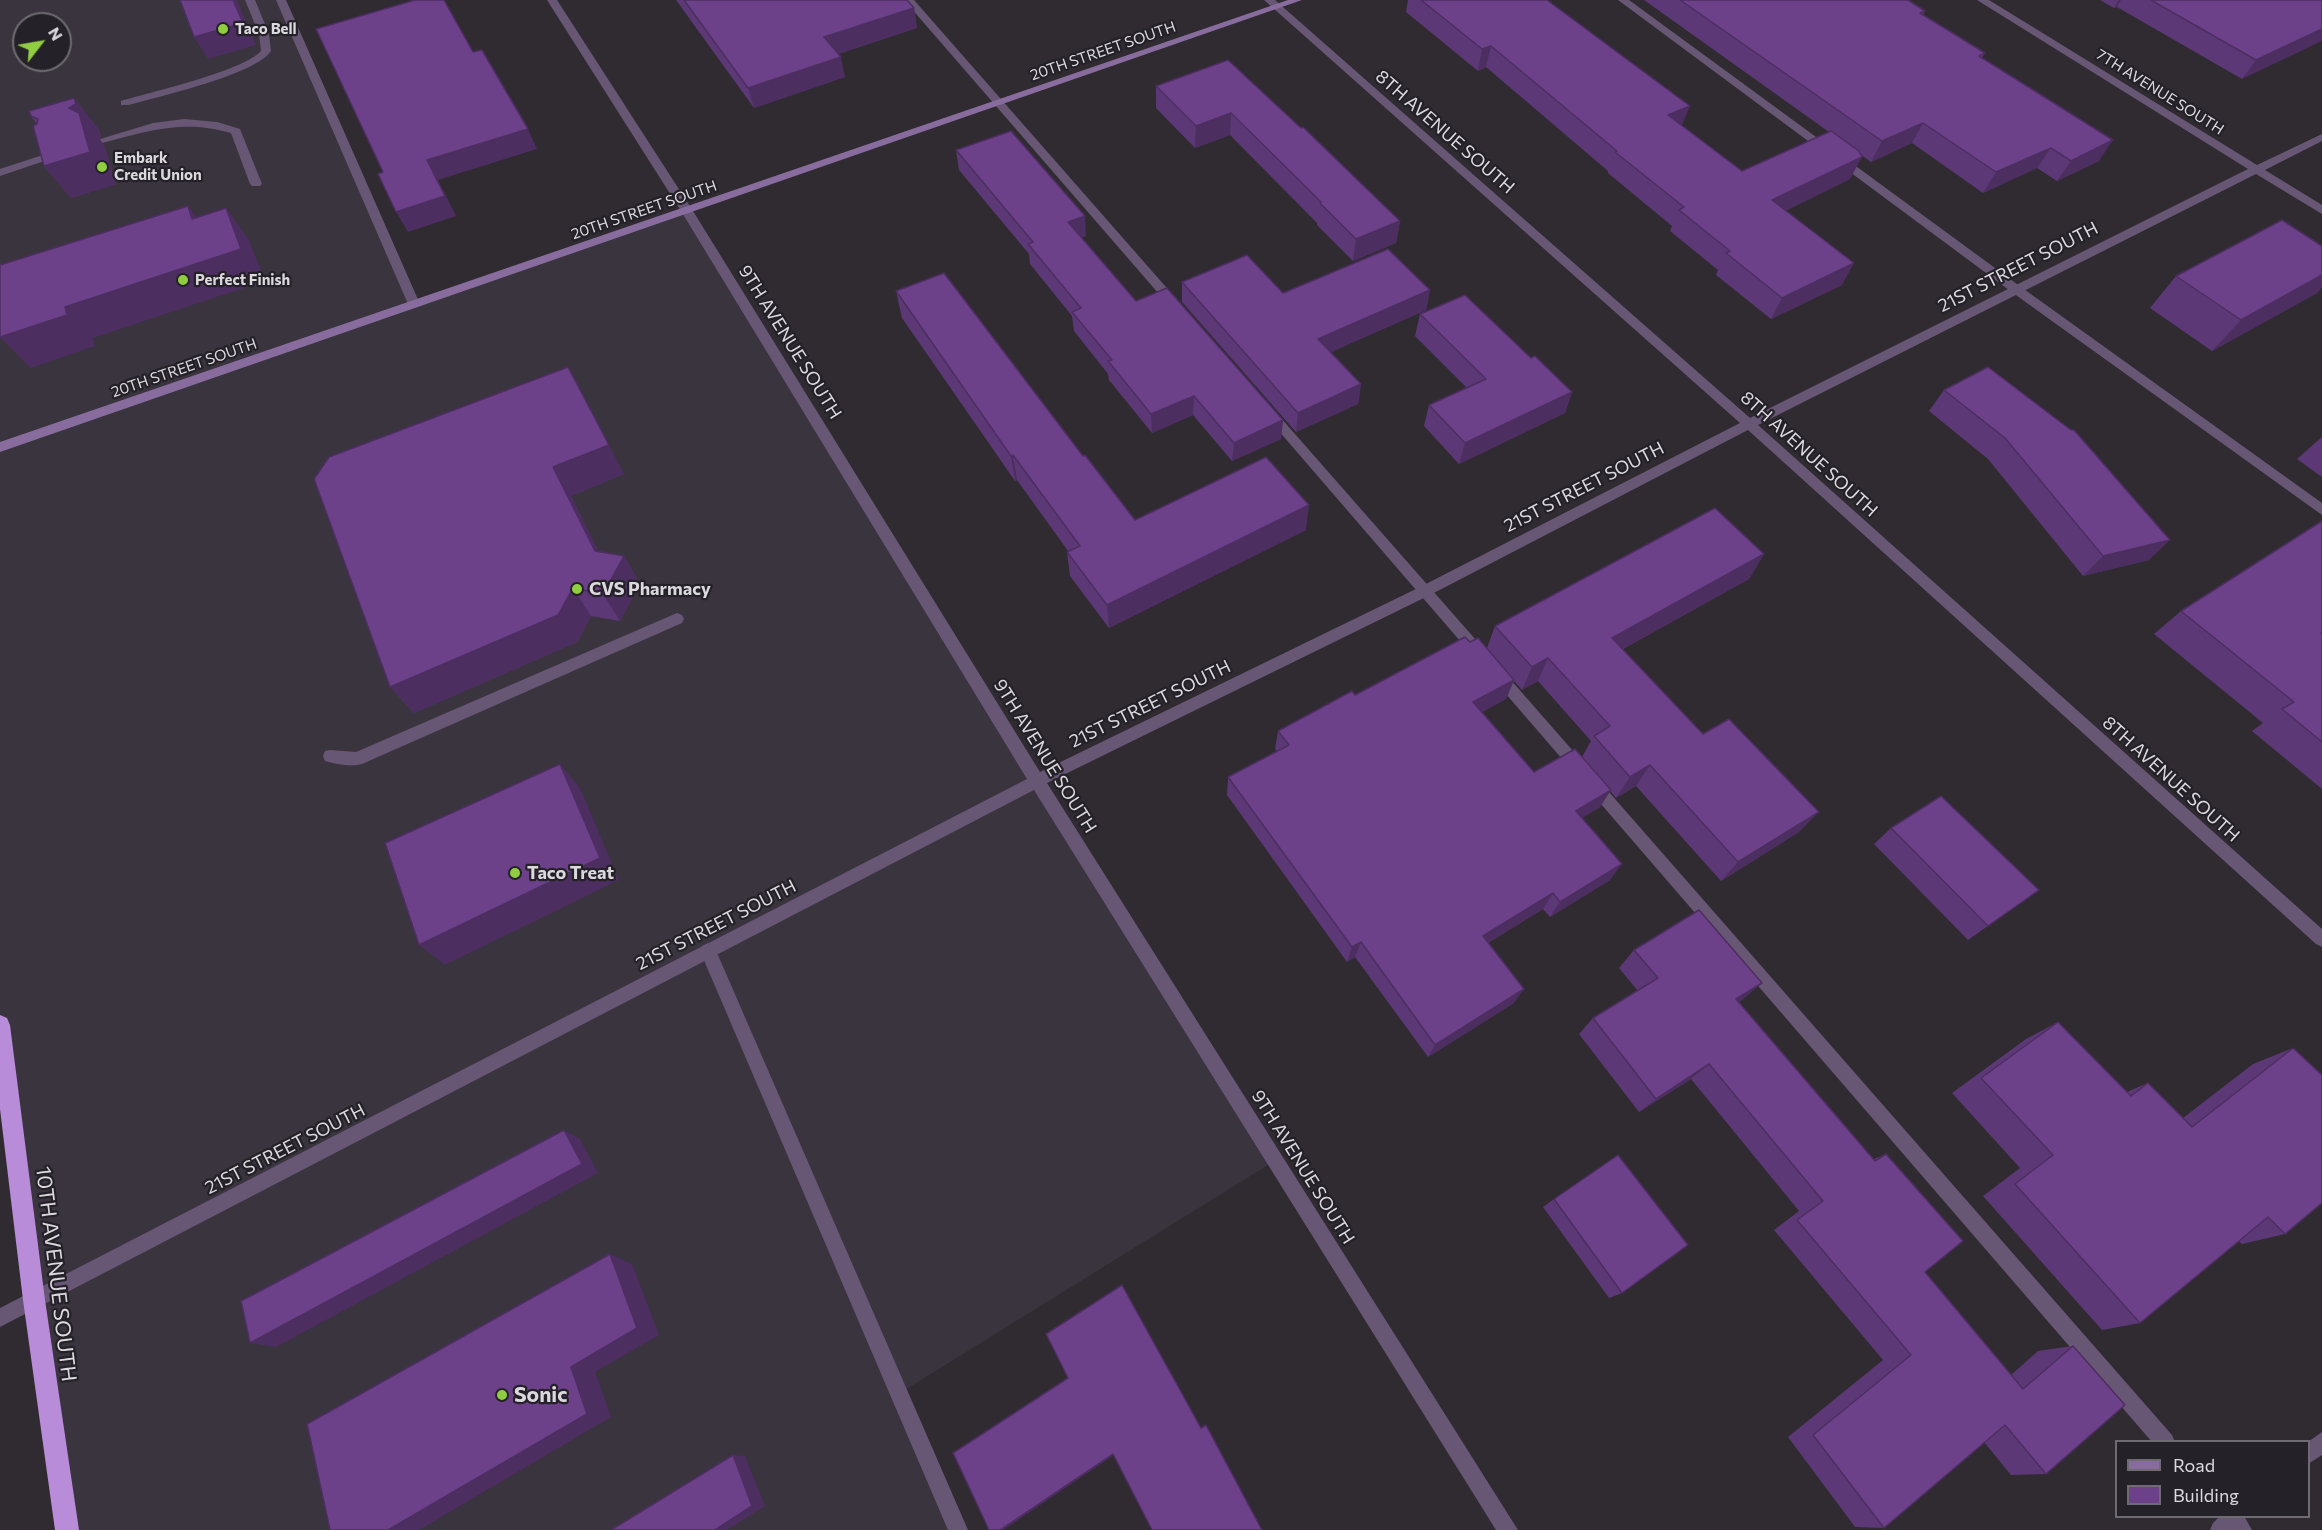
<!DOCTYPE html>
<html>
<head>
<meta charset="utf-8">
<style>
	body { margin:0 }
	#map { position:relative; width:2322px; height:1530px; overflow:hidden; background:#2f2b31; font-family:Commissioner,sans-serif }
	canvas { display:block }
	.legend { position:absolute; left:2115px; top:1440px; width:195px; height:78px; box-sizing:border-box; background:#252128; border:2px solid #6e6b71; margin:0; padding:8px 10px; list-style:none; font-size:18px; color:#dcd9de }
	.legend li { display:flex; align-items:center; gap:12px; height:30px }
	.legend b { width:30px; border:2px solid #6e6b71 }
	.north { position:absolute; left:12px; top:12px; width:60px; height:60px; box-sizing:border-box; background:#252128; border:2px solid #6e6b71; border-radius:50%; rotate:59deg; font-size:16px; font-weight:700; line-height:24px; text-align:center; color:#dcd9de }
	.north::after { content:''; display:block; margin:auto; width:21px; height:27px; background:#90cd41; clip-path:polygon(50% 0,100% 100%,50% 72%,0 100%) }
</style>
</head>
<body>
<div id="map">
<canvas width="2322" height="1530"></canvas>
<ul class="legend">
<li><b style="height:8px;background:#896c9e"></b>Road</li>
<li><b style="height:16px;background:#6c4189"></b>Building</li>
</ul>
<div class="north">N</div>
</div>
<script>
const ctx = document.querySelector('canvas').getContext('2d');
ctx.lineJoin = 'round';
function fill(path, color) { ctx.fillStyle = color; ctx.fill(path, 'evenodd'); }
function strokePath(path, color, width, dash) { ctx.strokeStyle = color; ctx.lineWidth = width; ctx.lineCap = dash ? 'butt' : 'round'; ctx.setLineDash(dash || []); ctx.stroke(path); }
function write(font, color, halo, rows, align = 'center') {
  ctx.font = font + ' Commissioner,sans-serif'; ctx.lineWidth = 4.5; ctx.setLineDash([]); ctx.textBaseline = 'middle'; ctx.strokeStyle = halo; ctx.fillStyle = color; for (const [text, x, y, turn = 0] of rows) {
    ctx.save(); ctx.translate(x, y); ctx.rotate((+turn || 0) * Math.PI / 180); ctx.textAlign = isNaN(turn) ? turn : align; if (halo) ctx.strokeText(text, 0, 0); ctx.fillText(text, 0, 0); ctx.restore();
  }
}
fill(new Path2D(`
	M0,0H282L414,304L687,211L1276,1160L900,1393L958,1530H68L0,1024ZM24,24H60V60H24Z`), '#3a343f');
fill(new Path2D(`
	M245,0H255L269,34L271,51C255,75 160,96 129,105H121V101C151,92 243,71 261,51L259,34Z
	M276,0H286L420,304L418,307H410L408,304Z
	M904,0H914L1180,303V309H1172Z
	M1618,0H1629L2021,287L2322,503V515L2013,293Z
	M184,119L217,122L240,129L262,184L260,186H252L250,184L231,133C182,119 149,131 102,143L97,140L153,123Z
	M58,150L62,151V155L0,176V169Z
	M1269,407L1273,409L1483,648L1485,652L1483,656H1473L1265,415L1263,412Z
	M677,613L682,615L684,619L682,623L362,764C352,767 335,764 325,761L323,756L325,751L330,750L356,752Z
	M1498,669L1503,671L2172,1435L2175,1442H2152L1493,679L1491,675L1493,671Z
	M708,943L714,946L968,1530H948L700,951L702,946Z
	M2221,1516H2244L2252,1530H2229Z`), '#685675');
fill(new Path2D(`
	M547,0H557L693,211L1040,772L1420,587L1740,423L1264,0H1275L1750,418L2248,169L1977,0H1989L2257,165L2322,134V141L2265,170L2322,205V214L2256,174L1758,425L2322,929V947L2316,944L1748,430L1430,595L1047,783L1518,1530H1496L1034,790L0,1327V1308L1027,779L681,211Z
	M2322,1432V1455L2308,1464V1442Z
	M2220,1516H2245L2235,1530H2210L2213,1523Z`), '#685675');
fill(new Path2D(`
	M1288,0H1302L0,452V442Z`), '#896c9e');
fill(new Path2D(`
	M0,1015L7,1018L10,1025L45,1300L79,1530H55L23,1300L0,1109Z`), '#b98cda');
fill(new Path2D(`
	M676,0H907L914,8L917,28L838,54L845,77L754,108Z
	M1408,0H1547L1682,126L1742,171L1829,132L1644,0H1908L1925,11L1923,15L1985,53L1982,58L2099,161L2057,181L2037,168L1983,193L1912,143L1871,162L1860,154L1850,179L1785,211L1842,285L1771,319L1716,275L1718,270L1670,231L1672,226L1608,173V171L1486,67L1478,71L1406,12Z
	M2100,0H2322L2242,79L2117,7L2114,8Z
	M1228,60L1400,221L1396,243L1353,261L1317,225V223L1230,135L1195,148L1156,108V86Z
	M74,98L99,130L101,136L99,138L104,145L116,184L71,198L44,166L37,124L31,116Z
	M956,150L1086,236L1081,238L1136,301L1283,420L1281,439L1232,461L1193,415L1152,433L1109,380L1108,374L1074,331L1072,316L1030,264L1029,254L959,170Z
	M2322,246V287L2317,293L2212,351L2150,308L2176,276Z
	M1182,282L1283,293L1430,290L1426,310L1331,352L1361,384L1358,404L1296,432L1182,302Z
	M896,291L1083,456L1135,520L1306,530L1109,628L1070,576L1067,552L1068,551L1017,480L1015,481L902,318Z
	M1420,314L1531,358L1572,392L1565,413L1459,464L1424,426L1429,405L1467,388L1415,336Z
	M1988,367L2149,560L2083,576L1988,459L1929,411L1944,390Z
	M2322,437V477L2297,459Z
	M624,474L571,496L598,551L624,556L640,584L620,621L591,616L577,642L414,713L390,687L314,479Z
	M2322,521V789L2252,731L2263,723L2154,634L2181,611Z
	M1764,554L1749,579L1623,649L1703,734L1799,832L1721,881L1636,786L1616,798L1610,791L1600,807L1582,818L1610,880L1550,917L1543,909L1488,943L1514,1003L1428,1057L1355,957L1347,962L1227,795L1228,777L1277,751L1275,749L1278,731L1355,695L1487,648L1495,626ZM1514,681L1522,690L1538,681L1591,741L1582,757L1534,772L1482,712L1506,699Z
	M1891,828L2039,890L1968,940L1874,844Z
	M1634,950L1743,999L1739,1002L1874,1159L1886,1154L1925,1272L2011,1375L2038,1351L2073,1346L2046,1474L2011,1475L1984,1442L1884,1528L1855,1527L1788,1437L1883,1360L1774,1230L1799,1211L1691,1079L1639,1112L1579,1034L1593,1018L1638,991L1619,968Z
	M2058,1022L2127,1092L2148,1083L2183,1118L2253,1064L2293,1048L2285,1234L2242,1244L2239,1241L2140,1323L2102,1330L1983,1196L2020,1168L1952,1093L2026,1039Z
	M1554,1199L1622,1293L1609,1298L1543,1207Z`), '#5d3876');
fill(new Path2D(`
	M233,0H237L256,45L208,59L194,37Z
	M2119,0H2121L2117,7L2114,8Z
	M914,8L917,28L829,57L824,37Z
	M2322,29V41L2242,79L2256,60Z
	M1491,46L1486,67L1478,71L1482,49Z
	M841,57L845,77L754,108L748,88Z
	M74,98L99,130L101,136L99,138L104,145L116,184L71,198L44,166Z
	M1690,106L1681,127L1668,115Z
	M1231,113L1230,135L1195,148L1196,126Z
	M1923,123L1912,143L1871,162L1882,141Z
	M528,129L537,149L438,180L456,216L408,232L396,212L427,160Z
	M2113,140L2099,161L2057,181L2071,161Z
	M2051,148L2037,168L1983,193L1996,172Z
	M1862,157L1850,179L1762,222L1772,200Z
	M188,206L212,238L192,219Z
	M226,208L249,240L265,281L93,338L95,346L31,368L0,337L65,307Z
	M1085,216L1086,236L1069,242L1068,222Z
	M1400,221L1396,243L1353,261L1356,239Z
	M1854,263L1842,285L1771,319L1782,298Z
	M2322,275V287L2317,293L2212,351L2241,320Z
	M1430,290L1426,310L1315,359L1318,339Z
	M1361,384L1358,404L1296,432L1298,413Z
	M1572,392L1565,413L1459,464L1465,443Z
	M1194,396L1193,415L1152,433L1151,414Z
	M1283,420L1281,439L1232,461L1234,443Z
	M609,445L624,474L571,496L612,579L624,556L640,584L620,621L603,594L595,551L553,467Z
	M1013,455L1017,480L1015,481L1011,456Z
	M1309,505L1306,530L1109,628L1107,605Z
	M2170,540L2149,560L2083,576L2103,556Z
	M1764,554L1749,579L1600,661L1612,638Z
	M573,588L591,616L577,642L414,713L390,687Z
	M1548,658L1538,681L1522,690L1532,667Z
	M1514,680L1506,699L1466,721L1473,702Z
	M560,764L580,788L619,880L445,965L419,945Z
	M1650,765L1636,786L1616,798L1630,777Z
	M1611,790L1600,807L1565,828L1576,811Z
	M1819,812L1799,832L1721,881L1738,862Z
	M1622,864L1610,880L1550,917L1560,902Z
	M1553,893L1543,909L1474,951L1483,936Z
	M1361,942L1355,957L1347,962L1352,947Z
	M1762,983L1743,999L1717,1015L1736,999Z
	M1524,989L1514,1003L1428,1057L1435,1045Z
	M1709,1064L1691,1079L1639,1112L1656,1099Z
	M564,1130L580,1139L598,1173L276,1347L250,1343Z
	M610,1254L632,1264L659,1335L595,1372L611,1417L419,1530H388L571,1367Z
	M1113,1454L1114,1455L1003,1530H1000Z
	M733,1455L745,1456L765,1506L727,1530H715Z`), '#4c2e60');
const building = new Path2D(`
	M180,0H233L243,23L194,37Z
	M415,0H444L473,52L482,50L528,129L427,160L445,196L396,212L378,174L383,172L316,29Z
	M684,0H907L914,8L824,37L841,57L748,88Z
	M1421,0H1547L1690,106L1668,115L1742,171L1831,131L1859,151L1862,157L1772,200L1854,263L1782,298L1726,253L1730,251L1679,210L1684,207L1615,152L1617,151L1491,46L1482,49Z
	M1680,0H1908L1925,11L1920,13L1985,53L1979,56L2113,140L2071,161L2051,148L1996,172L1923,123L1882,141Z
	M2151,0H2322V29L2256,60Z
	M1228,60L1301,128L1303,127L1400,221L1356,239L1320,203L1321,202L1231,113L1196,126L1156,86Z
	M74,98L76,104L69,108L79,113L90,152L44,166L33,126L37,124L38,119L31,116L29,111Z
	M1011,131L1085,216L1068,222L1136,301L1167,288L1283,420L1234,443L1194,396L1151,414L1108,361L1112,360L1072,312L1081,308L1028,244L1033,242L956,150Z
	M188,206L192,219L226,208L241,249L65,307L67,315L0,337V265Z
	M2282,220L2322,246V275L2241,320L2176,276Z
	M1388,249L1430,290L1318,339L1361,384L1298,413L1182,282L1247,255L1283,293Z
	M944,273L1083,456L1085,455L1135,520L1266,457L1309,505L1107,605L1067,552L1080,546L1013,455L1011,456L896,291Z
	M1465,295L1531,358L1535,356L1572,392L1465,443L1429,405L1486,379L1420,314Z
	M568,367L609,445L553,467L595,551L624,556L603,594L573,588L558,615L390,687L314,479L329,457Z
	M1988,367L2071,430H2074L2170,540L2103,556L2005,438L1944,390Z
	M1715,508L1764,554L1612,638L1703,734L1729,719L1819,812L1738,862L1650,765L1630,777L1594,736L1610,726L1548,658L1532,667L1495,626Z
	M2322,521V632L2321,633L2322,634V742L2282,709L2294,702L2181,611Z
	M1465,637L1470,642L1478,638L1514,680L1473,702L1534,772L1575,749L1611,790L1576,811L1622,864L1560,902L1553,893L1483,936L1524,989L1435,1045L1361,942L1352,947L1228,777L1289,745L1278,731L1352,691L1355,695Z
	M560,764L600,858L419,945L385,843Z
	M1941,796L2039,890L1988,926L1891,828Z
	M1699,910L1762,983L1736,999L1875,1161L1886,1154L1963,1241L1925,1272L2023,1389L2073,1346L2125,1405L2046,1474L2005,1425L1884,1528L1813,1435L1911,1355L1797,1220L1823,1201L1709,1064L1656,1099L1593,1018L1658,978L1634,950Z
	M2058,1022L2131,1096L2148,1083L2192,1127L2293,1048L2322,1075V1203L2285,1234L2268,1217L2140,1323L2015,1184L2053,1155L1981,1078Z
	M564,1130L582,1164L250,1343L241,1301Z
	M1618,1155L1688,1245L1622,1293L1554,1199Z
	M610,1254L637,1328L571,1367L587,1414L388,1530H330L307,1424Z
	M1122,1285L1201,1428L1206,1425L1262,1530H1152L1113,1454L1000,1530H989L953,1453L1068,1378L1046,1334Z
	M733,1455L752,1506L715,1530H611Z`);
fill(building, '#6c4189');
strokePath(building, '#4c2e60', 1.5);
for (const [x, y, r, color] of [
	[223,29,6,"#90cd41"],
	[102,167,6,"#90cd41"],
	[183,280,6,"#90cd41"],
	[577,589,6,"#90cd41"],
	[515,873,6,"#90cd41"],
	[502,1395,6,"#90cd41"]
]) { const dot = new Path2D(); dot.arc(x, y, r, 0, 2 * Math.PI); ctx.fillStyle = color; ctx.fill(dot); strokePath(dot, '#252128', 2); }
write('bold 15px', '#dcd9de', '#252128', [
	["Taco Bell",235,29],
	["Embark",114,158],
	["Credit Union",114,175],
	["Perfect Finish",195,280]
], 'left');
write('15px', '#dcd9de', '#252128', [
	["20TH STREET SOUTH",1103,51,-19],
	["7TH AVENUE SOUTH",2160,92,32],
	["20TH STREET SOUTH",644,210,-19],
	["20TH STREET SOUTH",184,368,-19]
]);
write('18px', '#dcd9de', '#252128', [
	["8TH AVENUE SOUTH",1445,132,41],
	["21ST STREET SOUTH",2018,267,-27],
	["9TH AVENUE SOUTH",790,342,58],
	["8TH AVENUE SOUTH",1809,454,42],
	["21ST STREET SOUTH",1584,487,-27],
	["21ST STREET SOUTH",1150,704,-26],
	["9TH AVENUE SOUTH",1045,756,58],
	["8TH AVENUE SOUTH",2171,779,42],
	["21ST STREET SOUTH",716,925,-27],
	["21ST STREET SOUTH",285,1149,-27],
	["9TH AVENUE SOUTH",1303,1167,58]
]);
write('bold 18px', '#dcd9de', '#252128', [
	["CVS Pharmacy",589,589],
	["Taco Treat",527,873]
], 'left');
write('21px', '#dcd9de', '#252128', [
	["10TH AVENUE SOUTH",56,1274,83]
]);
write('bold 21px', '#dcd9de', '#252128', [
	["Sonic",514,1395]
], 'left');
</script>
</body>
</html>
